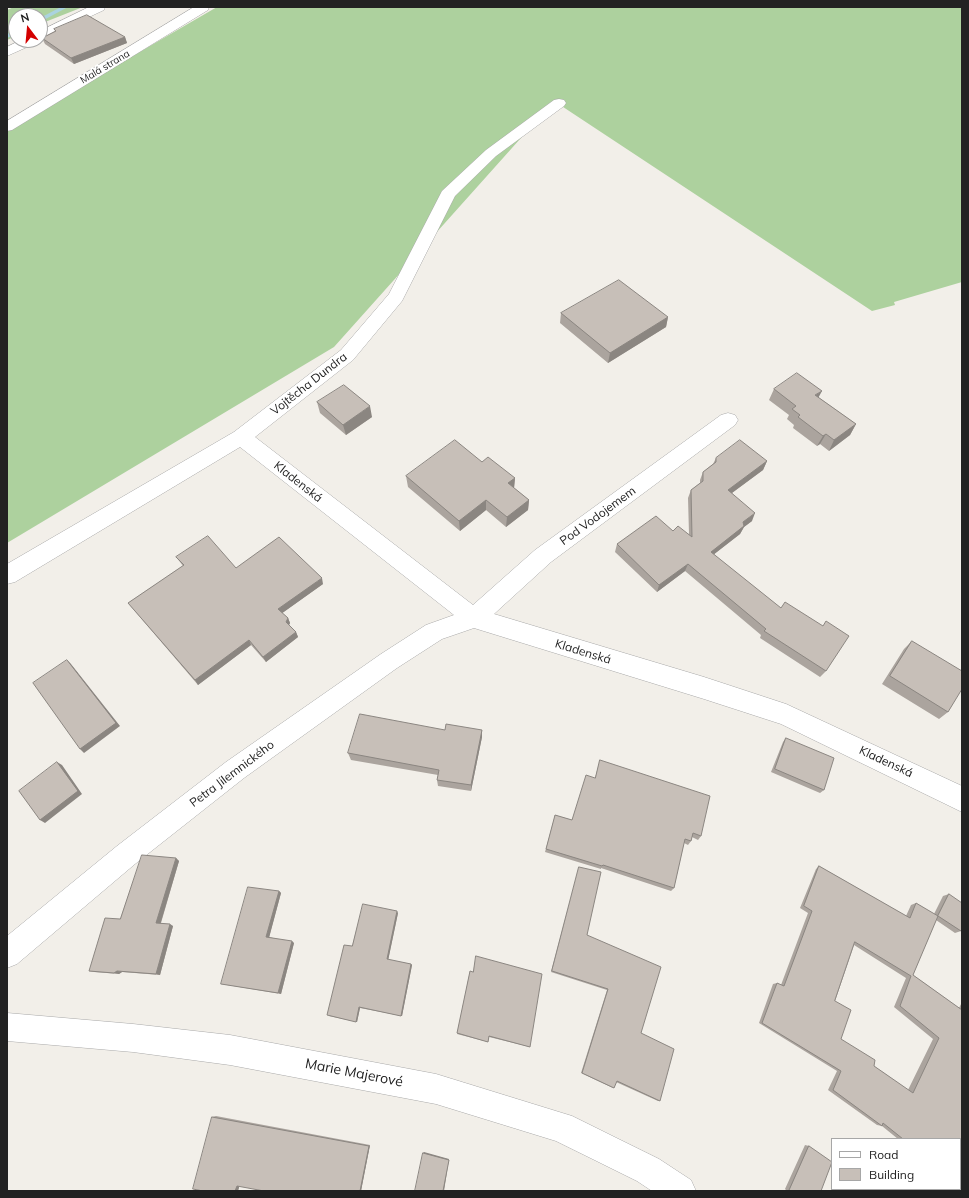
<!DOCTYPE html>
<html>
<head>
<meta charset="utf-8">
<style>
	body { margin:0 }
	#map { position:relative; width:969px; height:1198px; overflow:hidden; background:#f2efe9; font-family:Mulish,sans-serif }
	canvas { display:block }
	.frame { position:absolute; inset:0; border:8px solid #222; pointer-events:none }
	.legend { position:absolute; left:831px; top:1138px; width:130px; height:52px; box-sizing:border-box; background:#fff; border:1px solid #a7a7a7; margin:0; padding:5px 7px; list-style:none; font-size:12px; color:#222 }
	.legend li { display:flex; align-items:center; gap:8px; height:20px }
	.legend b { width:20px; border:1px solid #a7a7a7 }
	.north { position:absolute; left:8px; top:8px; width:40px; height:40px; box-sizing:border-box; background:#fff; border:1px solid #a7a7a7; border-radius:50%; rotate:344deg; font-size:11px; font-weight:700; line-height:16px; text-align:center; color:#222 }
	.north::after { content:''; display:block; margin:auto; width:14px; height:18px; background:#d40000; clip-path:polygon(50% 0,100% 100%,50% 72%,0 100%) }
</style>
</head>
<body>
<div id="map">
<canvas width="969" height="1198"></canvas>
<div class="frame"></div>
<ul class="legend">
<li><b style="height:5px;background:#fff"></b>Road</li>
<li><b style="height:11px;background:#c7bfb8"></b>Building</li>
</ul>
<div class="north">N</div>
</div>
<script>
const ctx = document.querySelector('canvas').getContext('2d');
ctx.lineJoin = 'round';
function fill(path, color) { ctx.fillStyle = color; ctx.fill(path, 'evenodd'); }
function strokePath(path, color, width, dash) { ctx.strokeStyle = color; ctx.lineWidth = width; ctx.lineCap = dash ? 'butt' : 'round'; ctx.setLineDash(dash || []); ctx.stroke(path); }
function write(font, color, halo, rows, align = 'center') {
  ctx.font = font + ' Mulish,sans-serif'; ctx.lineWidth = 3.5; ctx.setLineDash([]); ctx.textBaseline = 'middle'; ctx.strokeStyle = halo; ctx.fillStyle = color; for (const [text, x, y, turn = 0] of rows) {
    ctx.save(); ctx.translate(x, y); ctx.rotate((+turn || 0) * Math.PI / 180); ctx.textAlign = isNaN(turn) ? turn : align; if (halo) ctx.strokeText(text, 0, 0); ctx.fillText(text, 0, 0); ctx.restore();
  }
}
fill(new Path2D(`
	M14,7H83L40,24V16H16V36L7,40V10Z
	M217,7H962V282L894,302L895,305L872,311L554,101L334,347L7,543V129Z`), '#add19e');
fill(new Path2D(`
	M61,7H68L40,22V18Z
	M16,30V34L7,38V34Z`), '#aad3df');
const minor = new Path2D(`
	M89,7H105L104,10L40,40V31Z
	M194,7H209L208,10L12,130L7,131V121Z
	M21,40H38L36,43L7,56V47Z
	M559,99L564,100L566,103L564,106L496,156L455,196L402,301L353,360L255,437L473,605L535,550L721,415L728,413L735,415L738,420L735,425L551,562L494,614L704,677L786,704L962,786V812L781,724L704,699L474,628L442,639L397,668L244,778L135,864L17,964L7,968V936L117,846L226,762L381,654L426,625L454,615L240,447L15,582L7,584V564L234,432L341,350L389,294L442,191L486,150L554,100Z
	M7,1013L133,1024L230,1035L436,1074L572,1116L659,1159L691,1180L696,1191H652L637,1181L556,1141L436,1104L230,1065L133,1052L7,1041Z`);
strokePath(minor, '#a9a9a9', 1);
fill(minor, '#fff');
fill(new Path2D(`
	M54,29L125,37L127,43L74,64L45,44L42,38L55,31Z
	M561,313L668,317L666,327L608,363L560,323Z
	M774,389L818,397L856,424L850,435L829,451L820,444L817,446L793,428L794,425L787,419L789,415L769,400Z
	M317,402L372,417L346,435L320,413Z
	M716,458L767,461L763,470L732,493L752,521L744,527L740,534L714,554L826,671L820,677L760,638L761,635L685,571L657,592L615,552L617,544L673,531L689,534L688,498L691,490L700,483V480L703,472L713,464Z
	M482,462L515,478L514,488L529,500L528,510L506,527L486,510L460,531L408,487L406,476Z
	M176,557L236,568L323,584L282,613L288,618L290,623L289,625L296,632L298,637L266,662L251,645L198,685L128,603L183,566L180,562Z
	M912,641L948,712L939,719L882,684L904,649Z
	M445,730H482V737L471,791L438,786L437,780L438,775L351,760L348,753Z
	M786,738L824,790L820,793L771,772L783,742Z
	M600,760L701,836L698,840L692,837L691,841L688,845L684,843L674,888L671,891L601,868V869L545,852L555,815L572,820L595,778Z
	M176,858L179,861L161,923L173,926L160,975L122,972L119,974L94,972L89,971L120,919Z
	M819,866L906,916L911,905L916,903L934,914L943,896L949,894L961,931L955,933L936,920L913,975L959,1008L962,1002V1152L960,1139H898L882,1126L877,1125L828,1090L837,1071L759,1023L773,984L777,983L781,985L808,913L800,908L816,869ZM854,945L906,978L894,1007L933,1039L908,1090L874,1066L841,1039L835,1001Z
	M579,867L587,935L641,1033L660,1101H658L616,1082L614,1088H613L581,1073L607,990L551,972Z
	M279,891L281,893L269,937L294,943L281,994L221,984Z
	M398,913L388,960L411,964L412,965L402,1016L360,1008L357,1022L329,1016L352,946Z
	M470,971L530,1047L489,1037L488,1042L457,1034Z
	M216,1116L370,1145L361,1191L239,1186L238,1191H203L212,1117Z
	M805,1145L809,1146L821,1191H787L785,1189Z`), '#aba49e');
fill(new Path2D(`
	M125,37L127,43L74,64L71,58Z
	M668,317L666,327L608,363L610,353Z
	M822,391L816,402L815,395Z
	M370,406L372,417L346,435L343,425Z
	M856,424L850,435L829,451L834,440Z
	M826,434L820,444L817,446L823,436Z
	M767,461L763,470L725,498L728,490Z
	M515,478L514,488L508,483Z
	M486,500V510L460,531L459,521Z
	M529,500L528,510L506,527L507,517Z
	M755,513L752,521L744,527L740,534L708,559L711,552L743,522Z
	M688,564L685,571L657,592L659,585Z
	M322,578L323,584L281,614L278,609Z
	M288,618L290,623L288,627L286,622Z
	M296,632L298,637L266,662L263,657Z
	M249,640L251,645L198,685L195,680Z
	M67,660L71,664L120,726L84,753L80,749Z
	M482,730V737L471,791V785Z
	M57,762L62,765L82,794L45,823L40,820Z
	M176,858L179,861L160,925L156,923Z
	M279,891L281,893L269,938L266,937Z
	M397,911L398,913L388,961L387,959Z
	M170,924L173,926L160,975L156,974Z
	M292,941L294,943L281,994L278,993Z
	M411,964L412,965L402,1016H401Z
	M117,971L122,972L119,974L114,973Z
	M359,1007L360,1008L357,1022H356Z
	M370,1145L361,1191H360L369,1146Z
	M424,1152L449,1159L444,1191L423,1153Z
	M240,1184L238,1191H235L237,1186Z`), '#8b8681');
const building = new Path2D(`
	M87,15L125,37L71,58L42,38L56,31L54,29Z
	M619,280L668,317L610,353L561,313Z
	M797,373L822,391L815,395L856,424L834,440L826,434L823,436L798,417L800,415L792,409L796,406L774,389Z
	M344,385L370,406L343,425L317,402Z
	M455,440L482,462L488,457L515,478L508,483L529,500L507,517L486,500L459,521L406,476Z
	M740,440L767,461L728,490L755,513L743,522L744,526L711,552L781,608L785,602L823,626L826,621L849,636L826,671L764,631L766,629L688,564L659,585L617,544L656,516L673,531L678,526L692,537L691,490L703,481V472L716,462V458Z
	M208,536L236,568L279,537L322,578L278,609L288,618L286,622L296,632L263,657L249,640L195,680L128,603L184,565L176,557Z
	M912,641L962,671V689L948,712L890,676Z
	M67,660L116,723L80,749L33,683Z
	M360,714L445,730L446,724L482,730L471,785L437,780L439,770L348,753Z
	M786,738L834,758L824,790L775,769Z
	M600,760L710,796L701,836L693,833L691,841L685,839L674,888L603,865L602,866L546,849L555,815L572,820L586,775L595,778Z
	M57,762L78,791L40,820L19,791Z
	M142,855L176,858L156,923L170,924L156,974L117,971L114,973L89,971L105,918L120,919Z
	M819,866L910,918L916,903L938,916L913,975L962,1010V1152L960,1156V1139H903L883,1123L882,1126L833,1090L841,1071L762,1023L777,983L784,986L812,911L804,906ZM855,942L911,976L900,1006L939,1038L913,1093L874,1066L875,1060L841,1039L851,1010L835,1001Z
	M579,867L601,872L587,935L661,967L641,1033L674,1049L660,1101L617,1081L614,1088L582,1073L608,989L552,971Z
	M248,887L279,891L266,937L292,941L278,993L221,984Z
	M949,894L962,903V929L961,931L938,916Z
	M363,904L397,911L387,959L411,964L401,1016L359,1007L356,1022L327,1015L344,945L352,946Z
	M476,956L542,974L530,1047L489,1036L488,1042L457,1033L470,971L473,972Z
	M212,1117L369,1146L360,1191H264L237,1186L235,1191H203L193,1189Z
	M809,1146L832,1162L821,1191H789Z
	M423,1153L449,1160L443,1191H415Z`);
fill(building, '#c7bfb8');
strokePath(building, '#8b8681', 1);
write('10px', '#222', '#fff', [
	["Malá strana",105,67,-31]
]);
write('12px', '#222', '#fff', [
	["Vojtěcha Dundra",309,384,-38],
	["Kladenská",298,482,38],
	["Pod Vodojemem",598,516,-36],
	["Kladenská",583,652,17],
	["Kladenská",886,762,25],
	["Petra Jilemnického",232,774,-37]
]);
write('14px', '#222', '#fff', [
	["Marie Majerové",354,1073,11]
]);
</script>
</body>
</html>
